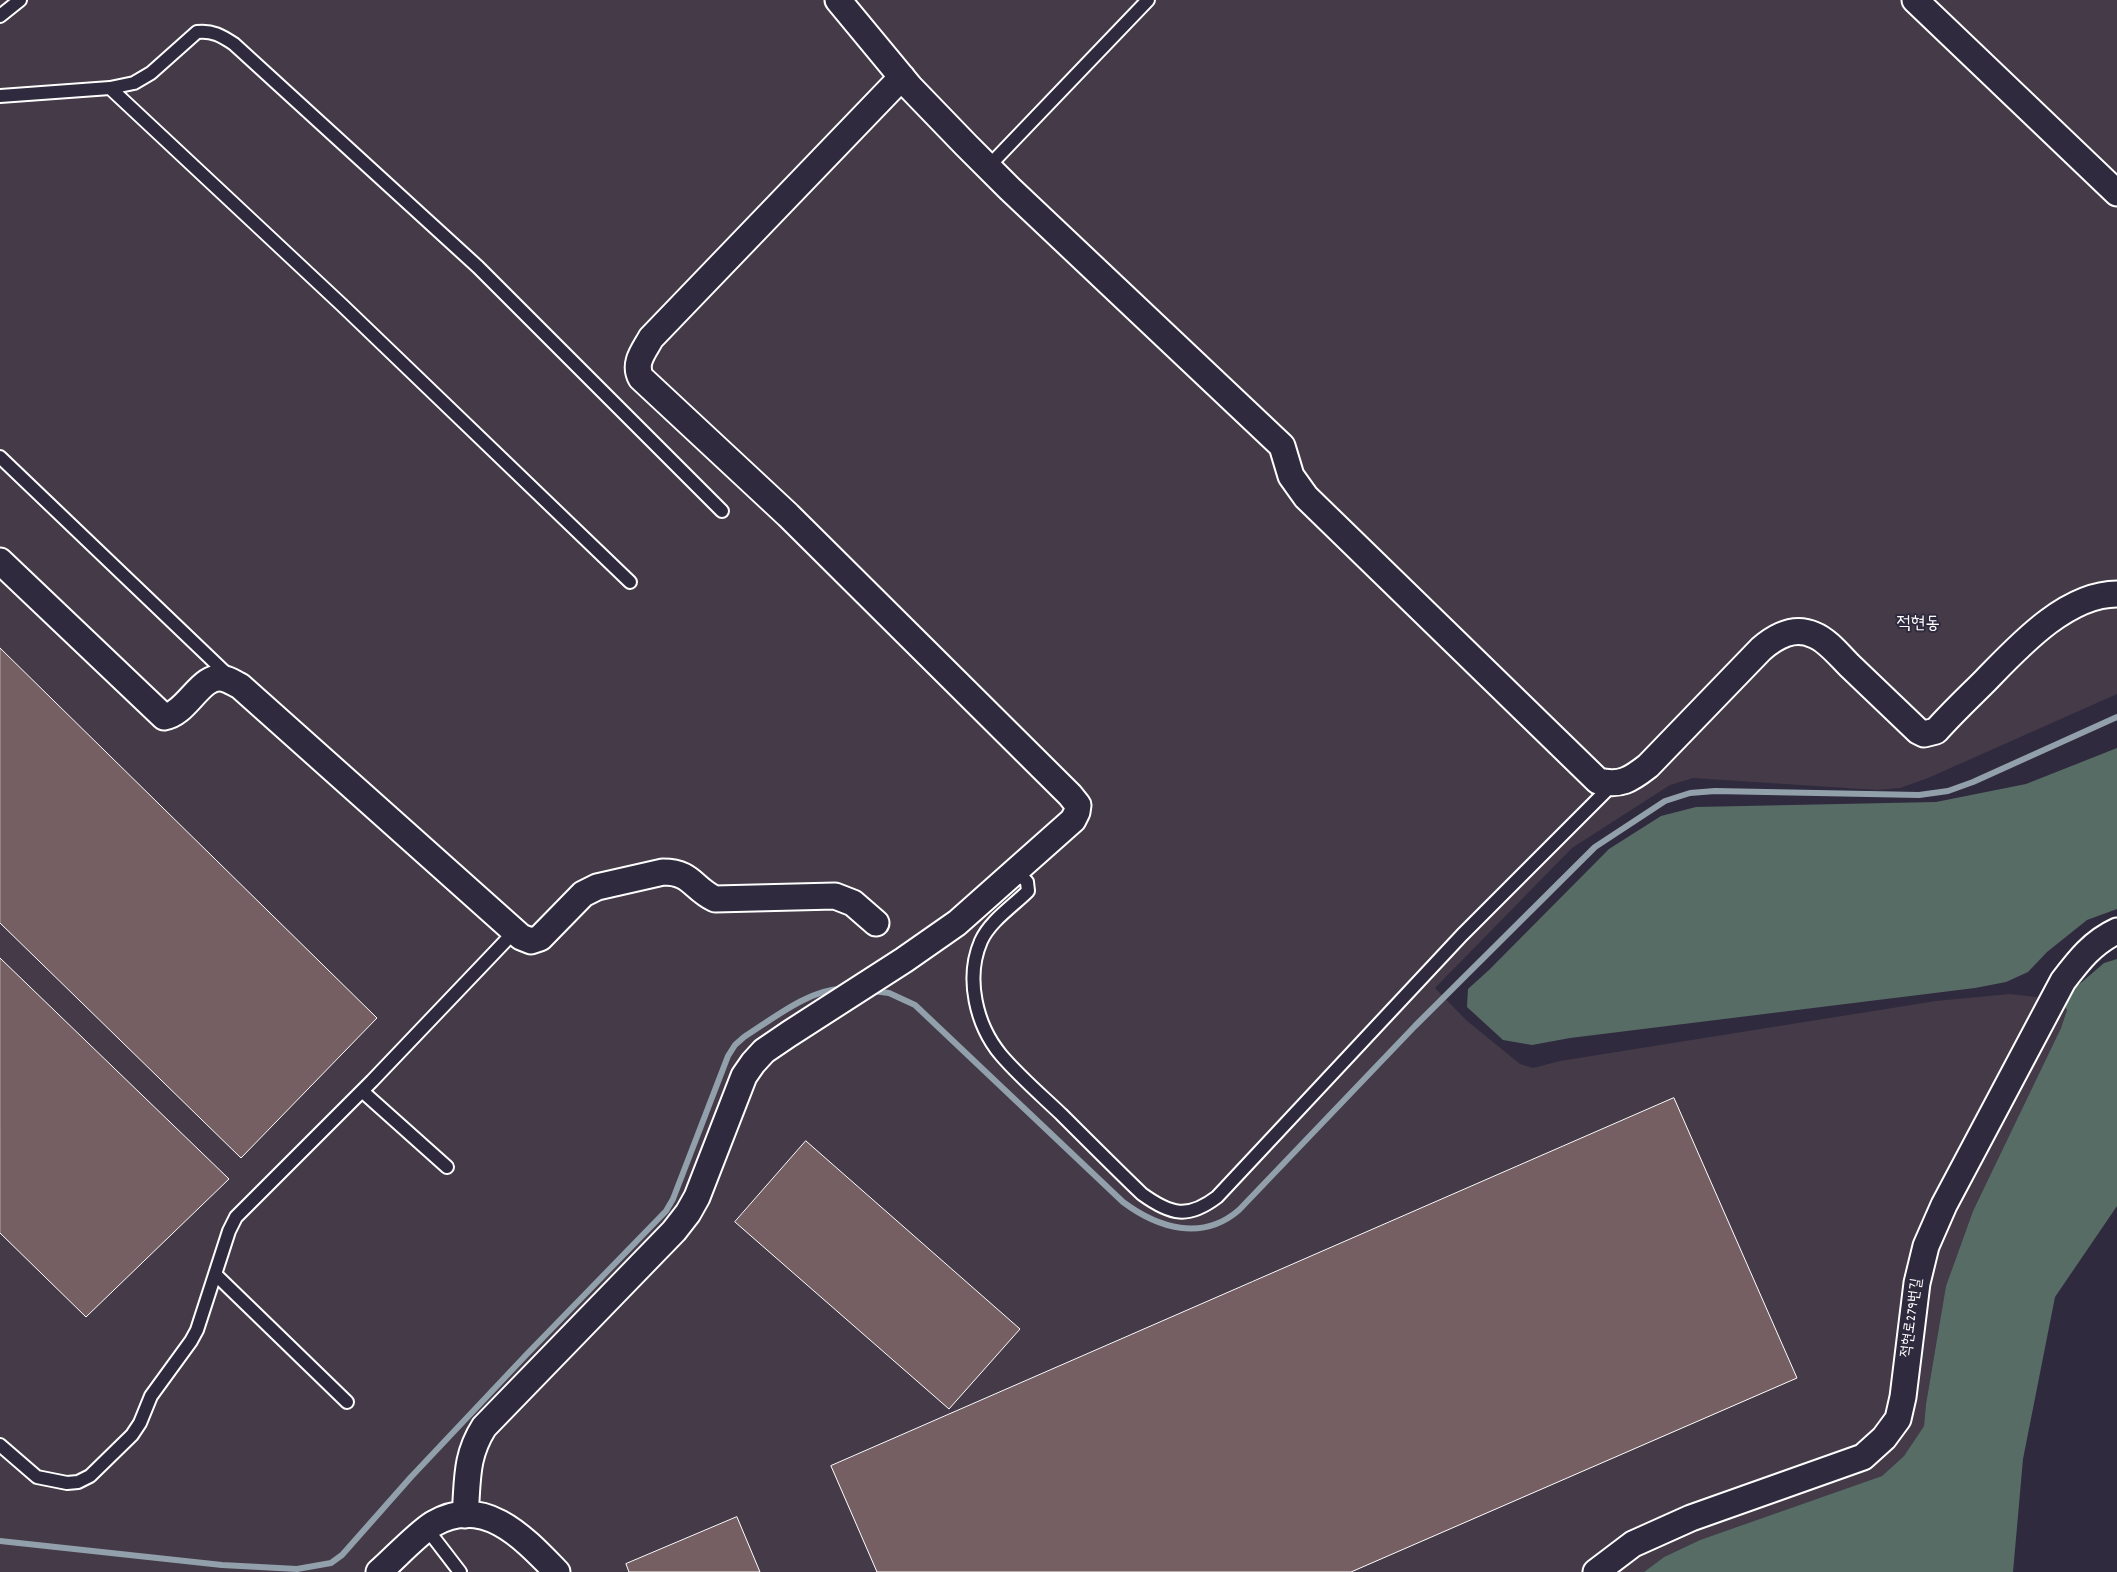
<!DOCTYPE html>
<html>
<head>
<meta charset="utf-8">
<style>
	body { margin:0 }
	canvas { display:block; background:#2f2a3d }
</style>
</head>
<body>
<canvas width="2117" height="1572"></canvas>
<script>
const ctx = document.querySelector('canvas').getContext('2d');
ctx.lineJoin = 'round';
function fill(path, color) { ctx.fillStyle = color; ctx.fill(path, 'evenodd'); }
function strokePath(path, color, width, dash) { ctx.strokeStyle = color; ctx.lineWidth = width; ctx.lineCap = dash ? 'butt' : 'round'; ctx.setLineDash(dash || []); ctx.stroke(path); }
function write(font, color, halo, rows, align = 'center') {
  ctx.font = font + ' Dekko,"Poor Story",sans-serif'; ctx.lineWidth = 4; ctx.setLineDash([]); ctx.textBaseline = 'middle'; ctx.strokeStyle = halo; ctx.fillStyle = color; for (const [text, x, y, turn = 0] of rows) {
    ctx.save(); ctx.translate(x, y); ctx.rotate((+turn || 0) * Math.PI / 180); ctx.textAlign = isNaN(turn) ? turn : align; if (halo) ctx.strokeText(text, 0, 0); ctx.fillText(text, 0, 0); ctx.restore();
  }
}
fill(new Path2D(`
	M0,0H2117V694L1928,778L1900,788L1877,790L1693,778L1670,785L1572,848L1435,988L1466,1020L1520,1064L1533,1068L1560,1061L1936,1001L2010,994L2061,1000L2067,1010L2061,1028L1973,1211L1946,1286L1926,1404L1924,1426L1904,1456L1882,1476L1700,1540L1664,1557L1644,1572H0Z`), '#443a48');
fill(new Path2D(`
	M2117,748V909L2087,920L2047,952L2028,972L2006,982L1975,988L1570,1038L1532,1045L1503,1040L1467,1007L1468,989L1489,970L1609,849L1661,816L1696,807L1936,802L2026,784Z
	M2117,959V1206L2055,1297L2023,1459L2013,1572H1644L1664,1557L1700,1540L1882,1476L1904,1456L1924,1426L1926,1404L1946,1286L1973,1211L2061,1028L2067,1010L2061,1000L2104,963Z`), '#586c66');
strokePath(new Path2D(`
	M873,991L889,993L915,1005L1123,1202C1158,1228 1202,1242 1239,1210L1415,1026L1595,847L1665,801L1690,793L1715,791L1919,795L1948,791L1973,782L2117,717
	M0,1541L222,1565L297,1569L331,1563L342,1555L411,1477L527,1354L666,1211L673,1199L728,1056L735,1045L744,1037C771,1020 811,988 843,989`), '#92a0ac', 6);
const building = new Path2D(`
	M0,648L377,1018L241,1158L0,923Z
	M0,958L229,1179L86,1317L0,1233Z
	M1674,1098L1797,1378L1351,1572H877L831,1466Z
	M806,1141L1020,1329L949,1409L735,1222Z
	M737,1517L760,1572H629L626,1564Z`);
fill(building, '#755f62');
strokePath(building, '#fff', 1);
const service = new Path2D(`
	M0,16L20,0
	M110,88L343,306L630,582
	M0,96L110,88L134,83L151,73L197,32C212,30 222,36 234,44L478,267L722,511
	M988,167L1148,0
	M0,457L231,678
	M1016,870L1027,882L1028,891C1013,906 990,921 981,941C965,978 976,1025 1001,1055C1019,1076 1041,1095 1061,1114C1088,1141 1115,1168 1142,1194C1171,1215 1188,1219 1217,1197L1462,935L1613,784
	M362,1091L447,1167
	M215,1274L347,1402
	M0,1445L37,1477L67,1483L78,1482L90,1476L132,1435L140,1423L151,1396L191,1341L197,1330L229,1231L236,1217L372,1081L515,931
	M427,1529L460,1572`);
const minor = new Path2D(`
	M838,0L910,87L966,145L1010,189L1282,446L1291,476L1306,497L1598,781C1621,786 1630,780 1648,766L1761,649C1776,636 1794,626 1814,635C1827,640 1839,655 1849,665C1872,687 1895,709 1918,731L1924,734L1936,731C1951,714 1968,698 1985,681C2018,647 2066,594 2117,594
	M1915,0L2117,193
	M0,561L164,717C188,714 201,671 225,679C230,680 235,684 240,686L521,937L531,941L540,938L583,894L597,887L663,872C692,872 692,888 715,899L835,896L853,903L876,923
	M465,1515C468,1481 465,1457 484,1427L674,1231L688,1213L697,1197L744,1076L753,1063L764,1051L789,1034L904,960L957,923L1073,820L1077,812L1078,805L1070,795L788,515L641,378C633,363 644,351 651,338L902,77
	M379,1572C394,1559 417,1534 433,1524C484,1494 524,1538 557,1572
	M1596,1572L1633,1544L1691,1518L1863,1457L1884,1438L1898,1419L1903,1397L1917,1283L1926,1246L1944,1205L2063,981C2079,960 2093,942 2117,931`);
strokePath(service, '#fff', 16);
strokePath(minor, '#fff', 29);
strokePath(service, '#2f2a3d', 12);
strokePath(minor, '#2f2a3d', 25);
write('15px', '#fff', '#2f2a3d', [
	["적현로279번길",1913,1318,-82]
]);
write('18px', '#fff', '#2f2a3d', [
	["적현동",1918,626]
]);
</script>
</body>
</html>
